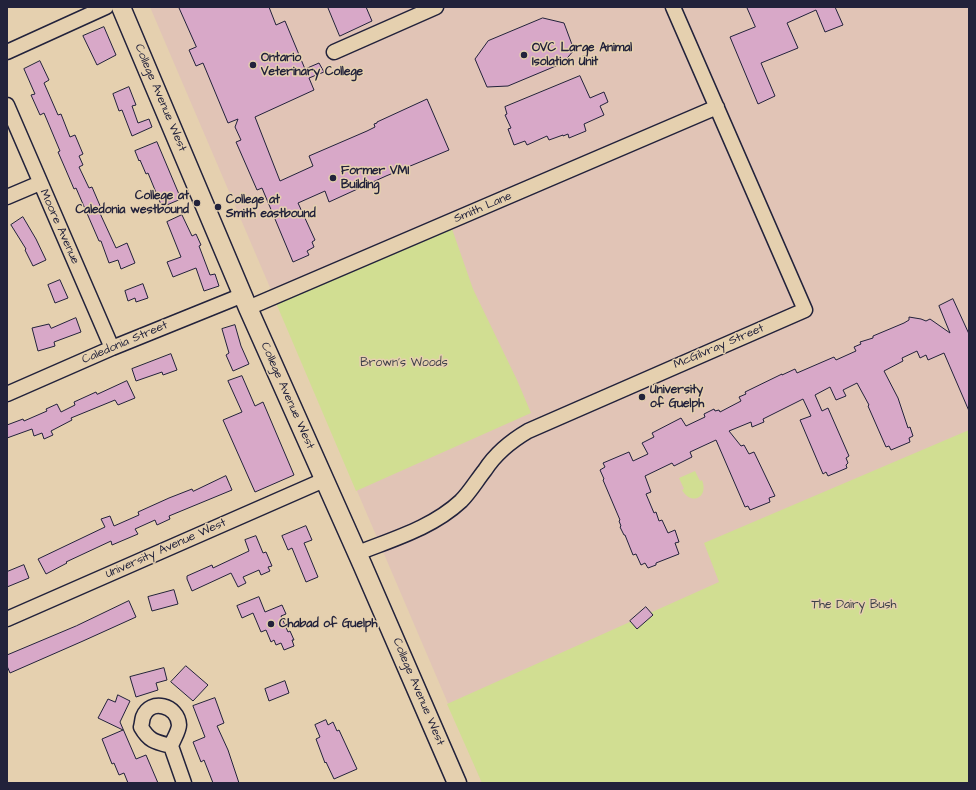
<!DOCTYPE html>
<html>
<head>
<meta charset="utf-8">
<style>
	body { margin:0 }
	#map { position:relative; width:976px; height:790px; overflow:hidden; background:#e5d0af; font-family:"Architects Daughter",sans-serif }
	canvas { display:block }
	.frame { position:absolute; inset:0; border:8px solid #22223b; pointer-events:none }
</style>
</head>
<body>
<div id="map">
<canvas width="976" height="790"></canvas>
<div class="frame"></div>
</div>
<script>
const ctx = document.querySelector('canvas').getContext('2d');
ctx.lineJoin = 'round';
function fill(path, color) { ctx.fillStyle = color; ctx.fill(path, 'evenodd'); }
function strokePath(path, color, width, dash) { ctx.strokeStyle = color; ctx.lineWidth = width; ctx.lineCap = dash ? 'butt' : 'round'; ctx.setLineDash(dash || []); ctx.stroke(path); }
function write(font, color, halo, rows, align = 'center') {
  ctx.font = font + ' "Architects Daughter",sans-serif'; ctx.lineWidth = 3; ctx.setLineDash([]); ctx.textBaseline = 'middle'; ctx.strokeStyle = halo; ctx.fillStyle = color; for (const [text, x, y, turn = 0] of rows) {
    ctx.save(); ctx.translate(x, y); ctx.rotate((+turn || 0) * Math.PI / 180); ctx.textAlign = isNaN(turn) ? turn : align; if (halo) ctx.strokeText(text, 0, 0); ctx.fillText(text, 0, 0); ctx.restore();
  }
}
fill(new Path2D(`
	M150,7H969V783H482Z`), '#e1c4b6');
fill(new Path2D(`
	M451,226L473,289L517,380L531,413L356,491L276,303Z
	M969,430V783H482L447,704L719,582L704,543Z
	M695,471L700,481L702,480C709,498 691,506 682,490L684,489L679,478Z`), '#d1de92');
const building = new Path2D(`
	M179,7H269L276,25L285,21L305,69L319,63L324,72L309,78L314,90L255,117L280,181L313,166L309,156L367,131L375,127L374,124L377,123V122L427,99L449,150L386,176L329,202L325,191L298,203L315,240L312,242L314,247L307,251L309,255L293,262L262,188L257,190L236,142L241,140L235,127L238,119L228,123L203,63L196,66L189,50L196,47Z
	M328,7H366L372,21L340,36Z
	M747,7H835L843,25L825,32L816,10L787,23L798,48L761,63L775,96L758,104L730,37L755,27Z
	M543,18L564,23L574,50L563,63L508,86L487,87L475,59L488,41Z
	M104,27L116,55L97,65L83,36Z
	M40,61L49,80L44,83L58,115L61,114L70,137L75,135L83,154L79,156L83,165L79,167L89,188L92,187L101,208L98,209L116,248L127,243L135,263L121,269L118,260L109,263L101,241H99L76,188L74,189L65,168L58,152L60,151L44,113L40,115L31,95L35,94L24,69Z
	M580,76L590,98L604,92L608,102L600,106L604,115L584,124L586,131L569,138L568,134L563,136V135L549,140L547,136L527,145L525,141L514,145L508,129L511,128L505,115L507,114L505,107Z
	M129,87L136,105L132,106L138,123L149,119L152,127L132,136L122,110L119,111L113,94Z
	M157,142L181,199L162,207L148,173L146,174L140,160L139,161L135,151Z
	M182,215L192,236L196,234L201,245L199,246L210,275L215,274L219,286L204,291L196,268L173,277L167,262L181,257L167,222Z
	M23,217L36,239L46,260L33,266L25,250L26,249L11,225Z
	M60,280L68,298L55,303L48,285Z
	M143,284L148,298L136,302L135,298L128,301L125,291Z
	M953,299L969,334V411L944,353L928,360L926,355L920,358L917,351L902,358L903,361L884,371L898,398L908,428L910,427L913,436L909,438L910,442L891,450L889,446L886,447L868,406L869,405L857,383L843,390L846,396L836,400L830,387L815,395L822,411L828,408L849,456L846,458L848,463L846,465L847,468L828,476L826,472L823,474L800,420L811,416L803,399L763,419L764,422L752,427L751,422L729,431L741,446L744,445L749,454L754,452L775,496L769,498L770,502L750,510L748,506L745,507L716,440L690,452L692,457L674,466L672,463L645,476L651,492L646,494L654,513L656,512L659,521L662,520L668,533L675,530L679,542L675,543L679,554L656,563V565L648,568L645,563L641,565L636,554L633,555L625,535H624L620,527L621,526L619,521L620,520L603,480L604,479L600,470L605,467L603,463L629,452L633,461L648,454L642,443L654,437L652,433L681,418L686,426L705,417L704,414L714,409L715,411L719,410L720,412L741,401L739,397L746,394L745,392L782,374V375L795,369L797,373L834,357L836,360L856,351L854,347L861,344L860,342L873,338V336L904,323L909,320V317L921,319L926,321L930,319L950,333L939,306Z
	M76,318L81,332L54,342L55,346L38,351L32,328L49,324L51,328Z
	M235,325L241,346L249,364L233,371L226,355L229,353L222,329Z
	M171,354L177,370L163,375L162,372L136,381L132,369Z
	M242,376L255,406L263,402L294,475L255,492L223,420L242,412L228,381Z
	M127,381L135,398L118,405L115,400L71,418L72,420L51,431L53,435L44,439L42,433L34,436L32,429L7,438V425L23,419L24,421L47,411L46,409L57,404L61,412L75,405L74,402L96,392L97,394Z
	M226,476L232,490L169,516L170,519L157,525L155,520L135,529L138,534L112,545L111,541L66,562L67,563L46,574L38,559L105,527L101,519L110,516L114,526L139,515L138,512L169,498L192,489L193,491Z
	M306,526L312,540L304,543L318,577L306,582L292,548L288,550L282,536Z
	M256,536L263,553L266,552L272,566L268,567L270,571L261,575L259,570L243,577L246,583L238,587L231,573L192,591L187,579V576L212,565L213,568L249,551L245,540Z
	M24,565L29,578L7,587V572Z
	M174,590L178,604L152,611L148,597Z
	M259,597L265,612L282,605L286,614L281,616L288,632L290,631L294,640H292L294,646L284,650L281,643L276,645L274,640L271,642L266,630L261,632L253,613L242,618L237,606Z
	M129,601L136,617L83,641L10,673L7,666V655L76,626Z
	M646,607L653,615L637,629L630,621Z
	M186,666L208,685L193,701L171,682Z
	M164,668L167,680L156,683L158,690L136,697L130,677Z
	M285,681L289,693L269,701L265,689Z
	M118,695L130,701L120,722L136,759L146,755L158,783H128L124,773L119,775L114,763L112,764L102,739L123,730L98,718L108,699L115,702Z
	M215,698L224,723L217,726L228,750L239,783H213L204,760L201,762L193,742L205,737L193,706Z
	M326,720L328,725L333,722L337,731L339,730L357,769L334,779L326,762L325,763L316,739L320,737L315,725Z`);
fill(building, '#d8a8c8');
strokePath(building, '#22223b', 1);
const minor = new Path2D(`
	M7,52L106,7
	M334,52L436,7
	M7,105L112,348
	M7,197L40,183
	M248,308L717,107
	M7,394L112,348L243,295
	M358,553C393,539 432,528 461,501C470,492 477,480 485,470C496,453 511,441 528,431L805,310L673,7
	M7,619L324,480
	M171,746C155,742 149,741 141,727C142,724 142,720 143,717C150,698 178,705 179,725C179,731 173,740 171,746L184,783`);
const major = new Path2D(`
	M121,7L248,308L362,564L457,783`);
strokePath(minor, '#22223b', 17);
strokePath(major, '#22223b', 21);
strokePath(minor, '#e5d0af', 14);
strokePath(major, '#e5d0af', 18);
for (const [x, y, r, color] of [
	[524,55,4,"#22223b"],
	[253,65,4,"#22223b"],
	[333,178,4,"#22223b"],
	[197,203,4,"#22223b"],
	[218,207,4,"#22223b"],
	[642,397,4,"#22223b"],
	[271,624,4,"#22223b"]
]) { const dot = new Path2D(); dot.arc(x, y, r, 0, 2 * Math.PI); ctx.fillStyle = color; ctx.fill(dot); strokePath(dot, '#e5d0af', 1.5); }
write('bold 12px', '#22223b', '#e5d0af', [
	["OVC Large Animal",532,48],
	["Isolation Unit",532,62],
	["Ontario",261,58],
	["Veterinary College",261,72],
	["Former VMI",341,171],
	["Building",341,185],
	["College at",189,196,"right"],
	["Caledonia westbound",189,210,"right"],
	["College at",226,200],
	["Smith eastbound",226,214],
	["University",650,390],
	["of Guelph",650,404],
	["Chabad of Guelph",279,624]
], 'left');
write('12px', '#22223b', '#e5d0af', [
	["College Avenue West",160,98,67],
	["Smith Lane",483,208,-23],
	["Moore Avenue",59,227,66],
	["Caledonia Street",125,343,-23],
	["McGilvray Street",719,347,-23],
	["College Avenue West",287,396,66],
	["University Avenue West",166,549,-24],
	["College Avenue West",418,692,67]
]);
write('12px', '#3c3e48', '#e5d0af', [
	["Brown's Woods",404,363],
	["The Dairy Bush",854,605]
]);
</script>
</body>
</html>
